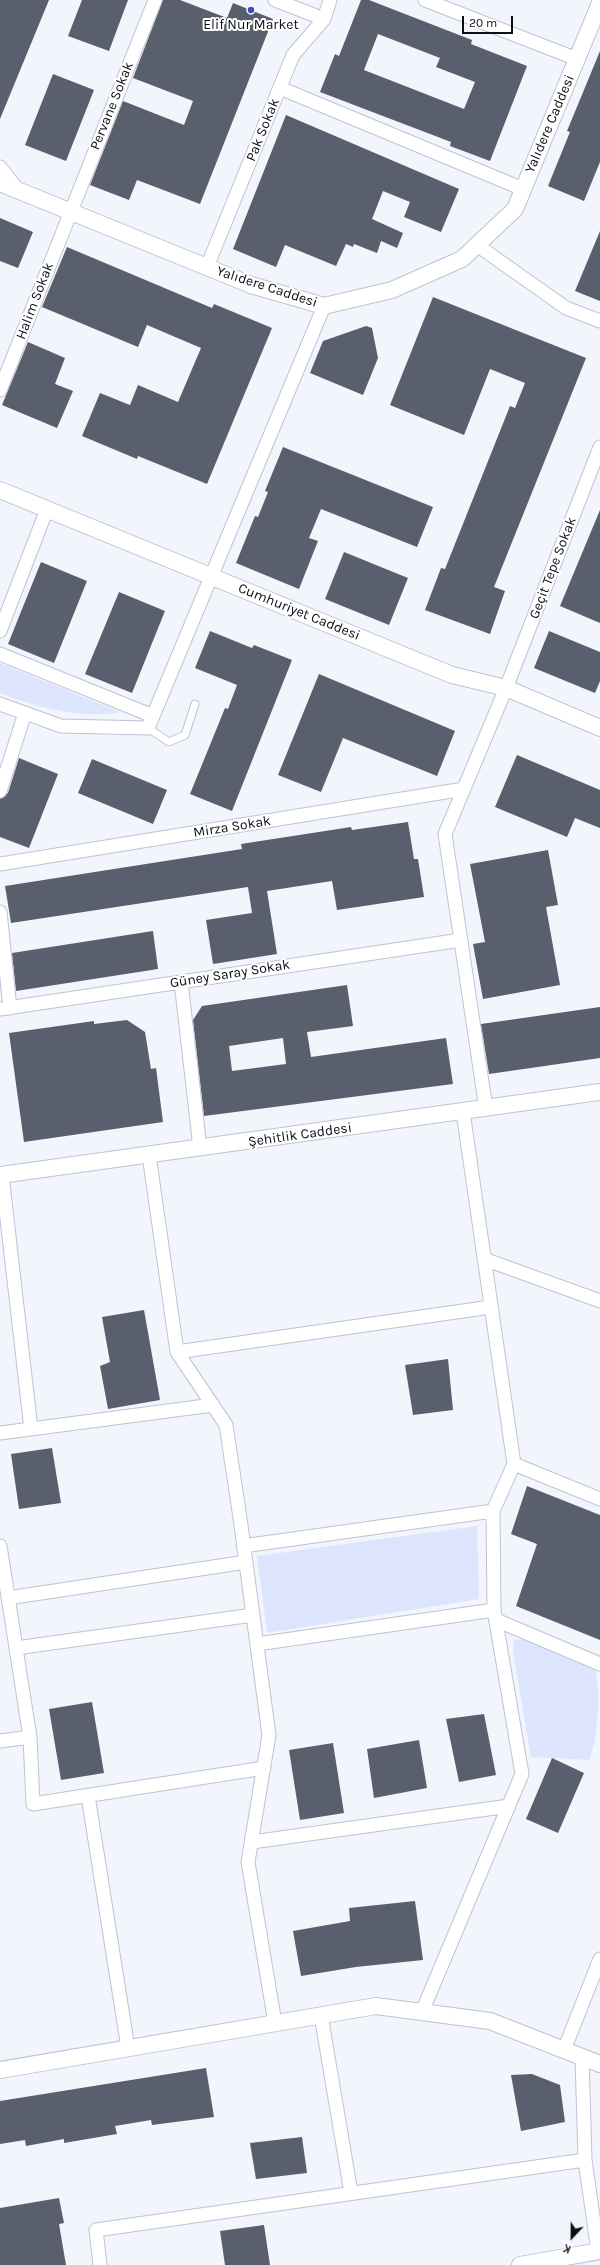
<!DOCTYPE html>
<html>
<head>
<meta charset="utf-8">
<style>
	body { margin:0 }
	#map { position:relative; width:600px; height:2265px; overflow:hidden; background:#f2f5fc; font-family:Karla,sans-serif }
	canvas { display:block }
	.north { position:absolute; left:552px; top:2217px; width:40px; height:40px; -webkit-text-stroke:3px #fff; paint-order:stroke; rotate:202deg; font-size:11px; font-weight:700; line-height:16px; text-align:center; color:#0e0f15 }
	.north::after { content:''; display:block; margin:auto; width:14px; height:18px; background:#0e0f15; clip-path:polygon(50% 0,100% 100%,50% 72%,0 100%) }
	.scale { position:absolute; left:462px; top:16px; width:51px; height:18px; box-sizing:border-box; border:2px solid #0e0f15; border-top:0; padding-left:5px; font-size:12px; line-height:14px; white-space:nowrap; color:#0e0f15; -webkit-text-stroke:3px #fff; paint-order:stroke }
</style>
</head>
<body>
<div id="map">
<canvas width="600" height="2265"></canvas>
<div class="north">K</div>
<div class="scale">20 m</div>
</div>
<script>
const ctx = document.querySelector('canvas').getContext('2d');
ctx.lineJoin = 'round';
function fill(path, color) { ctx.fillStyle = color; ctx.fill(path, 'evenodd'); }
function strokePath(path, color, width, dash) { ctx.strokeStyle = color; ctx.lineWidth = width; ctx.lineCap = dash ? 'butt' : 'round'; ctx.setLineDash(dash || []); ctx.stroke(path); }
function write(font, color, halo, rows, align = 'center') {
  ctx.font = font + ' Karla,sans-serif'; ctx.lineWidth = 4; ctx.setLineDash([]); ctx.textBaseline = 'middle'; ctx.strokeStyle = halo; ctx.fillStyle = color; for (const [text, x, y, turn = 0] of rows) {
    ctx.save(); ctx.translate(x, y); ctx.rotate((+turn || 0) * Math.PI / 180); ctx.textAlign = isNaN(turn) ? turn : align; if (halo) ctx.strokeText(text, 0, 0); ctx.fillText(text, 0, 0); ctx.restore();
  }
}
fill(new Path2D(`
	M0,663L120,712C79,719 38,708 0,693Z
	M477,1526L479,1599L267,1633L257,1556Z
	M514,1639L526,1640L596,1671C600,1700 598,1731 590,1760L531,1757L513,1652Z`), '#dde5fe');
fill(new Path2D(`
	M0,0H49L0,119Z
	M82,0H128L109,51L68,36Z
	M163,0H180L227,18L233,3L273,19L200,204L137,180L129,200L90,185L123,101L184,125L193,101L133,78Z
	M361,0H369L472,40L471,44L527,66L490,161L450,146L451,142L320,92L335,54L339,56ZM378,34L440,58L436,67L475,82L464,109L364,70Z
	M600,51V162L584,201L548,186L570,132L567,131Z
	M53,74L94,90L66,161L25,145Z
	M286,115L459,189L441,232L404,217L410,202L383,191L372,219L403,233L397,248L381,241L377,253L354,244L353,247L346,244L336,266L285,245L276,267L233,249Z
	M0,218L33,232L18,268L0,261Z
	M600,231V301L575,291Z
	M67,247L212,308L214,304L272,328L207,484L138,456L137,459L82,436L100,393L130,405L138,385L178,402L201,348L147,325L138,347L42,307Z
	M433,297L586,358L494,587L505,591L490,634L425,610L441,568L445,569L510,406L515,408L525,383L490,369L464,435L390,405Z
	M366,326L372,328L378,358L363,395L310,373L323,341Z
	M28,342L65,358L55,384L73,391L57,428L2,405Z
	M283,447L433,507L417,547L321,509L309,538L318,541L299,589L236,563L255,516L258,517L268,492L265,491Z
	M600,510V623L560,606Z
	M344,552L408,578L389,625L325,599Z
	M41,562L87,581L54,663L8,644Z
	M119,592L165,611L132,693L85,674Z
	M210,631L252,648L254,645L292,660L232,811L190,794L225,708L228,709L237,685L195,668Z
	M549,631L600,652V681L595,693L534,668Z
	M319,674L455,731L437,776L343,738L321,792L278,775Z
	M517,755L600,790V828L575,818L567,837L495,807Z
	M19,758L58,774L29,848L0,837V799L8,793Z
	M92,759L167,790L153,824L78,793Z
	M408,822L414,859H418L424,897L337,910L332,881L267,891L277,954L213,964L206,920L252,913L248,887L11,923L5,886L242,849L241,844L351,827L352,830Z
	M548,850L558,905L546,907L560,985L483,999L473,944L485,942L470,864Z
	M153,931L158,969L16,991L12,953Z
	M347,985L353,1026L307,1032L311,1057L446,1038L453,1084L204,1116L193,1020L202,1006ZM283,1038L286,1064L232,1071L229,1046Z
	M600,1007V1058L489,1074L481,1024Z
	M127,1020L145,1032L151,1069L156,1068L163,1122L24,1142L9,1033L94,1021V1024Z
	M144,1310L160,1400L108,1409L100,1366L110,1362L102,1317Z
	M448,1359L453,1410L413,1415L405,1365Z
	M52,1448L61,1503L19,1509L11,1454Z
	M527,1486L600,1515V1640L516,1606L537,1544L511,1534Z
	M92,1702L104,1773L61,1780L49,1709Z
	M484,1714L496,1775L459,1782L446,1719Z
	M419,1740L427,1788L374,1798L367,1749Z
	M333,1743L344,1813L300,1820L289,1750Z
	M552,1758L584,1773L558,1833L526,1819Z
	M415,1901L423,1960L356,1967L301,1976L293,1931L350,1921L349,1908Z
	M206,2068L214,2117L152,2125L151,2120L115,2126L117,2134L64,2143V2139L26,2146L25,2140L0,2144V2101Z
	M532,2074L560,2085L565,2122L521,2131L511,2075Z
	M302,2137L307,2173L256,2179L250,2143Z
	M59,2198L64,2223L59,2224L66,2265H0V2208Z
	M264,2225L270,2265H225L220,2231Z`), '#5a5f6e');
const service = new Path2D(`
	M148,728L169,742L185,735L195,704`);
const minor = new Path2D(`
	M275,0L324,19
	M425,0L577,59
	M280,88L523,189
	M0,167L18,190
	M477,245L566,308L600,321
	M207,267L293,55L324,19L330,0
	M0,390L155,0
	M0,631L47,509
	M0,654L153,716
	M0,704L61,726L148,728L324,306
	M0,791L25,713
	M0,864L464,789
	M0,912L10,1008
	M181,982L200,1148
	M0,1009L461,940
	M486,1109L445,834L506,688L600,447
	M149,1155L177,1352L226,1425L240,1518L269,1735L248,1862L275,2023
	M2,1175L31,1429
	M484,1259L600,1301
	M177,1352L491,1307
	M0,1433L213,1405
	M514,1464L600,1499
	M0,1546L30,1737L33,1804L264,1768
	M243,1546L493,1511
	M8,1598L246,1562
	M496,1620L600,1664
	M257,1644L494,1610
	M16,1648L253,1615
	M0,1741L30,1737
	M88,1796L128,2048
	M252,1842L509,1806
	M422,2012L522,1774L494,1610L493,1511L514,1464L463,1112
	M321,2015L351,2193
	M564,2050L600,1959
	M585,2160L598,2251
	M100,2265L96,2230L585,2160L582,2057`);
const tertiary = new Path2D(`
	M0,183L251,285L324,306L392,290L462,259L515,209L600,3
	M0,490L452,675L506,688L600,728
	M0,1175L600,1092
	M0,2070L376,2006L490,2021L600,2064
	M520,2265L600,2251`);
strokePath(service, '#bdc3d3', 9);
strokePath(minor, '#bdc3d3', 15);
strokePath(tertiary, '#bdc3d3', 18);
strokePath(service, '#fff', 7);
strokePath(minor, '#fff', 13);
strokePath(tertiary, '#fff', 16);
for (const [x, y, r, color] of [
	[251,10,4,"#3a4fc2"]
]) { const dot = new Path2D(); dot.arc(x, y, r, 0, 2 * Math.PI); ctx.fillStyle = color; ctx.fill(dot); strokePath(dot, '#fff', 1.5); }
write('14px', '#0e0f15', '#fff', [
	["Elif Nur Market",251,25]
]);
write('14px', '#0e0f15', '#fff', [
	["Pervane Sokak",112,106,-68],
	["Yalıdere Caddesi",550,124,-67],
	["Pak Sokak",263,130,-68],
	["Yalıdere Caddesi",267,287,18],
	["Halim Sokak",35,301,-69],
	["Geçit Tepe Sokak",553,568,-69],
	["Cumhuriyet Caddesi",299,612,22],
	["Mirza Sokak",232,827,-9],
	["Güney Saray Sokak",230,974,-9],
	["Şehitlik Caddesi",300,1135,-8]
]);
</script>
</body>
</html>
